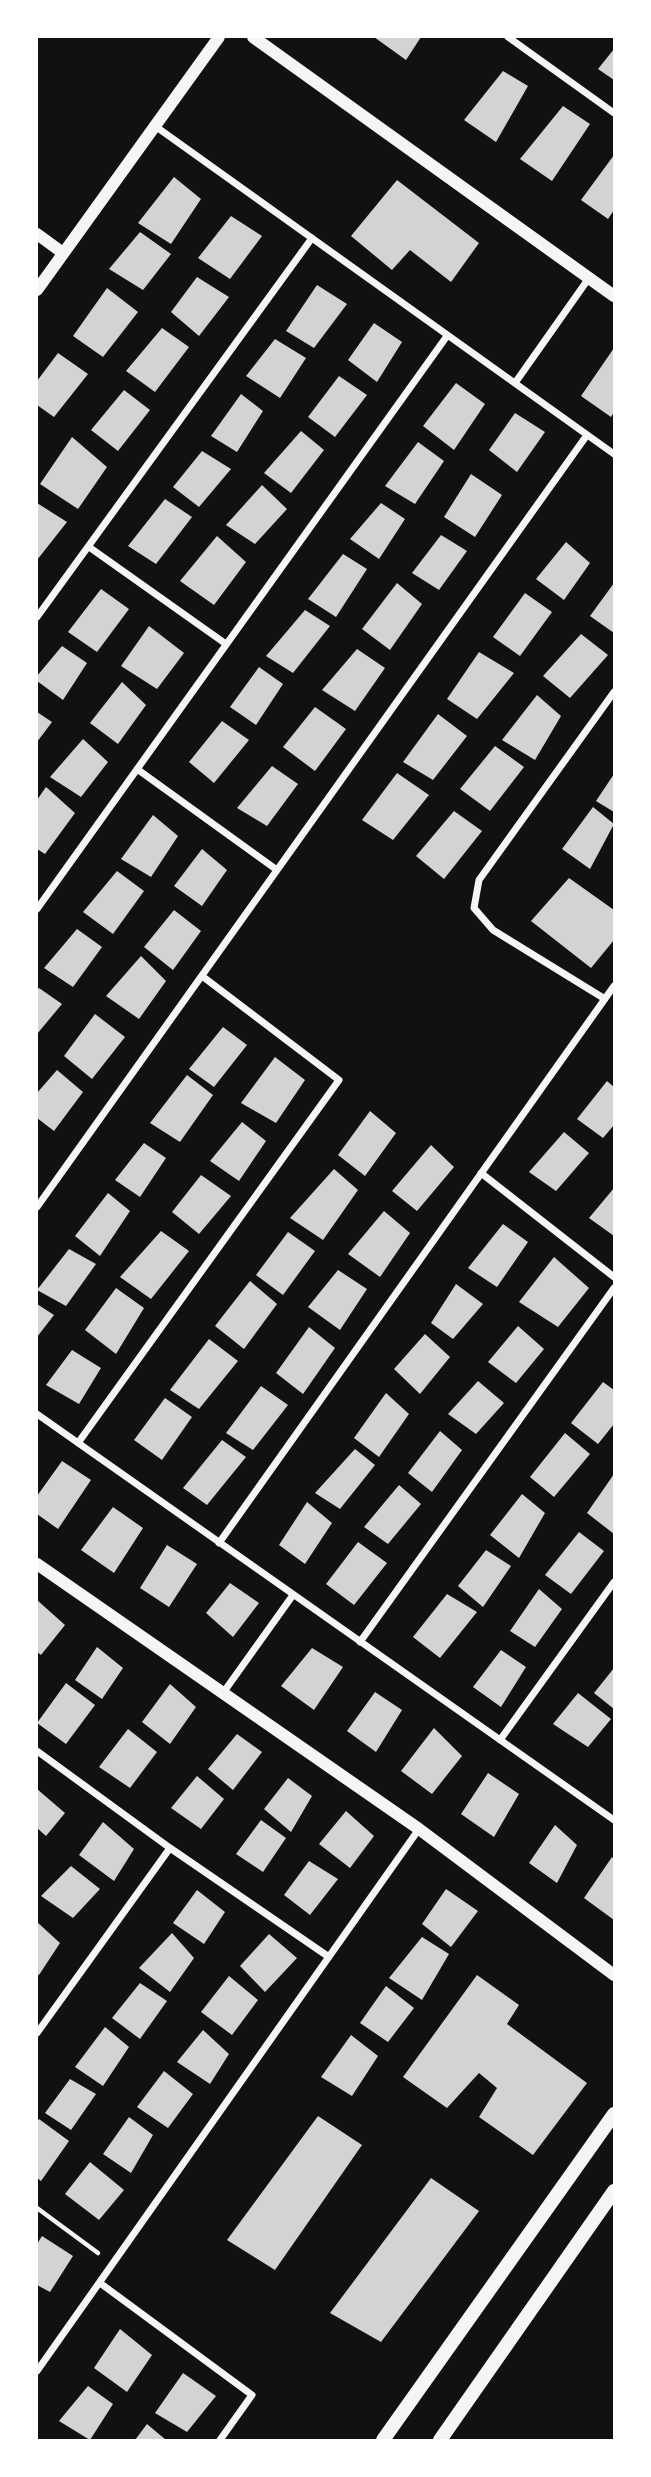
<!DOCTYPE html>
<html>
<head>
<meta charset="utf-8">
<style>
	body { margin:0 }
	#map { position:relative; width:651px; height:2477px; overflow:hidden; background:#111; font-family:"Public Sans",sans-serif }
	canvas { display:block }
	.frame { position:absolute; inset:0; border:38px solid #fff; pointer-events:none }
</style>
</head>
<body>
<div id="map">
<canvas width="651" height="2477"></canvas>
<div class="frame"></div>
</div>
<script>
const ctx = document.querySelector('canvas').getContext('2d');
ctx.lineJoin = 'round';
function fill(path, color) { ctx.fillStyle = color; ctx.fill(path, 'evenodd'); }
function strokePath(path, color, width, dash) { ctx.strokeStyle = color; ctx.lineWidth = width; ctx.lineCap = dash ? 'butt' : 'round'; ctx.setLineDash(dash || []); ctx.stroke(path); }
fill(new Path2D(`
	M374,37H421L406,60Z
	M614,49V80L598,69Z
	M503,71L528,86L496,142L464,120Z
	M563,106L590,124L552,181L520,159Z
	M614,155V210L608,219L581,200Z
	M174,177L201,199L171,244L138,223Z
	M397,180L479,243L451,282L410,250L392,270L351,236Z
	M231,216L262,236L230,279L198,258Z
	M140,232L171,254L143,290L109,269Z
	M197,277L229,297L199,336L171,312Z
	M317,285L347,304L314,348L286,331Z
	M107,288L138,312L103,357L73,336Z
	M374,323L402,342L377,382L348,360Z
	M162,328L189,347L155,392L126,371Z
	M275,339L306,358L280,398L246,376Z
	M614,348V412L611,417L581,396Z
	M58,353L88,374L54,417L37,405V381Z
	M339,376L367,395L335,437L308,417Z
	M456,383L485,404L454,450L423,426Z
	M124,390L150,410L118,451L91,430Z
	M241,394L263,411L237,452L211,436Z
	M515,413L545,432L517,472L489,450Z
	M301,431L324,450L291,493L264,473Z
	M72,437L107,467L78,509L40,484Z
	M418,442L444,461L415,504L385,486Z
	M202,451L231,469L199,507L173,487Z
	M471,474L502,495L475,537L444,517Z
	M262,485L287,509L255,544L226,525Z
	M165,499L192,517L156,564L128,546Z
	M37,503L67,522L37,560Z
	M381,503L405,519L379,559L350,539Z
	M441,535L467,551L439,590L412,573Z
	M217,536L246,562L214,605L180,581Z
	M566,542L590,563L564,600L536,579Z
	M343,554L367,569L336,617L308,599Z
	M397,583L422,604L390,650L362,629Z
	M614,583V633L590,616Z
	M101,589L129,609L97,652L68,632Z
	M525,593L552,612L520,656L493,637Z
	M305,610L330,626L293,673L266,656Z
	M149,626L184,653L157,689L121,666Z
	M581,634L608,655L570,698L543,676Z
	M62,646L87,663L63,700L37,681V676Z
	M357,649L385,668L355,711L322,690Z
	M479,652L514,673L477,719L447,699Z
	M259,667L283,684L256,725L230,707Z
	M122,682L146,705L118,744L90,723Z
	M537,695L561,716L535,760L502,740Z
	M315,707L346,729L315,771L283,747Z
	M37,712L52,722L37,742Z
	M438,714L467,736L433,780L403,762Z
	M222,721L249,740L214,783L189,762Z
	M83,739L108,762L81,797L50,777Z
	M495,746L524,767L490,811L460,789Z
	M272,766L298,784L267,826L237,808Z
	M397,773L429,795L393,840L362,820Z
	M614,774V812L596,801Z
	M46,787L75,813L45,854L37,849V800Z
	M593,807L614,824L590,869L562,849Z
	M454,811L482,831L444,879L416,856Z
	M153,815L178,836L151,877L121,859Z
	M202,849L227,870L202,906L174,886Z
	M117,871L144,891L113,934L83,912Z
	M569,878L614,910V940L591,968L531,921Z
	M174,910L201,931L173,970L144,947Z
	M77,929L102,947L73,987L44,968Z
	M141,956L166,981L139,1019L106,996Z
	M39,988L62,1004L37,1034V990Z
	M95,1014L125,1037L92,1079L64,1056Z
	M223,1027L247,1045L214,1087L189,1069Z
	M275,1057L305,1080L276,1123L241,1103Z
	M57,1070L83,1092L54,1131L37,1118V1093Z
	M187,1075L213,1095L180,1142L150,1123Z
	M607,1081L614,1087V1125L603,1138L577,1119Z
	M370,1111L396,1133L365,1176L338,1155Z
	M242,1122L266,1141L239,1181L210,1161Z
	M564,1132L589,1153L556,1191L529,1172Z
	M144,1143L166,1158L140,1197L115,1180Z
	M431,1145L454,1167L417,1211L392,1191Z
	M334,1169L358,1190L323,1240L290,1218Z
	M201,1175L231,1196L199,1234L172,1212Z
	M614,1188V1236L589,1218Z
	M108,1193L130,1211L100,1256L75,1236Z
	M384,1211L410,1233L380,1277L348,1254Z
	M503,1224L528,1242L497,1287L468,1268Z
	M161,1231L189,1251L151,1299L120,1277Z
	M288,1232L315,1251L283,1295L256,1275Z
	M69,1249L96,1264L66,1306L37,1290Z
	M554,1257L589,1288L558,1327L519,1302Z
	M338,1270L367,1289L340,1330L308,1307Z
	M250,1281L277,1304L244,1349L215,1326Z
	M456,1284L483,1304L453,1339L431,1323Z
	M116,1288L144,1308L116,1354L85,1330Z
	M37,1304L54,1315L37,1337Z
	M518,1326L544,1349L516,1383L488,1362Z
	M309,1327L335,1348L303,1394L276,1373Z
	M425,1334L450,1357L420,1394L394,1369Z
	M209,1339L238,1361L199,1409L170,1390Z
	M72,1350L101,1368L79,1404L46,1385Z
	M478,1381L504,1403L476,1434L448,1414Z
	M603,1382L614,1390V1424L598,1444L571,1423Z
	M261,1386L288,1405L253,1450L226,1433Z
	M386,1393L409,1414L379,1457L354,1438Z
	M165,1398L192,1417L162,1460L134,1440Z
	M440,1431L462,1450L432,1492L408,1473Z
	M565,1433L590,1454L554,1497L530,1477Z
	M222,1440L246,1457L207,1505L183,1488Z
	M355,1449L375,1465L340,1509L315,1493Z
	M62,1461L91,1480L58,1529L37,1514V1496Z
	M614,1474V1534L587,1513Z
	M399,1485L421,1504L388,1544L364,1527Z
	M522,1494L545,1513L519,1558L490,1535Z
	M307,1502L332,1523L305,1564L279,1545Z
	M113,1507L143,1528L114,1573L81,1550Z
	M579,1532L604,1551L571,1594L545,1575Z
	M358,1542L387,1563L354,1605L326,1584Z
	M167,1545L197,1564L169,1607L140,1588Z
	M486,1550L511,1566L483,1607L458,1586Z
	M230,1583L259,1603L233,1637L206,1613Z
	M539,1589L562,1609L535,1647L510,1631Z
	M447,1594L477,1612L440,1658L413,1637Z
	M37,1600L65,1625L41,1655L37,1652Z
	M97,1647L123,1668L102,1699L75,1680Z
	M312,1648L343,1667L314,1710L281,1686Z
	M501,1650L526,1667L501,1707L473,1687Z
	M614,1668V1709L594,1693Z
	M66,1683L95,1705L66,1744L37,1723Z
	M170,1684L196,1707L170,1744L142,1722Z
	M375,1692L402,1710L376,1752L347,1731Z
	M578,1693L611,1719L588,1747L553,1724Z
	M434,1728L462,1756L432,1794L401,1771Z
	M128,1729L157,1752L130,1788L99,1767Z
	M237,1734L262,1752L233,1790L208,1769Z
	M488,1773L519,1794L494,1837L461,1814Z
	M197,1776L224,1799L201,1829L171,1808Z
	M288,1778L312,1796L291,1832L264,1809Z
	M37,1789L65,1813L46,1836L37,1828Z
	M346,1811L374,1836L350,1868L319,1844Z
	M261,1820L286,1838L263,1872L236,1854Z
	M103,1822L134,1849L114,1881L79,1855Z
	M555,1825L577,1845L557,1883L529,1863Z
	M612,1857L614,1859V1920L584,1898Z
	M309,1861L338,1879L310,1915L284,1895Z
	M71,1866L100,1889L73,1918L41,1896Z
	M446,1889L478,1911L451,1947L422,1924Z
	M197,1890L225,1912L204,1944L173,1923Z
	M37,1922L60,1943L39,1975L37,1974Z
	M172,1933L194,1958L170,1992L139,1968Z
	M269,1934L297,1958L265,1992L240,1966Z
	M422,1937L449,1954L422,2000L389,1978Z
	M477,1975L519,2005L507,2024L587,2083L533,2155L479,2117L497,2088L479,2073L447,2108L403,2077Z
	M229,1976L258,2000L232,2035L201,2012Z
	M140,1983L167,2001L140,2039L112,2018Z
	M386,1986L414,2008L388,2042L360,2023Z
	M105,2027L129,2047L103,2086L75,2067Z
	M203,2030L229,2054L210,2084L177,2062Z
	M351,2035L378,2056L352,2096L321,2077Z
	M164,2071L193,2094L168,2128L137,2107Z
	M70,2079L96,2094L71,2130L45,2113Z
	M318,2116L362,2145L275,2270L227,2240Z
	M129,2117L153,2135L131,2173L103,2154Z
	M39,2119L69,2141L41,2181L37,2178V2122Z
	M90,2162L124,2190L99,2220L65,2194Z
	M431,2178L479,2211L381,2342L330,2313Z
	M42,2236L73,2256L50,2292L37,2285V2244Z
	M120,2329L152,2355L127,2392L94,2368Z
	M183,2373L216,2396L187,2432L155,2413Z
	M88,2386L113,2404L90,2440L59,2421Z
	M147,2424L166,2440H135Z`), '#d3d3d3');
strokePath(new Path2D(`
	M37,2208L98,2253`), '#f5f5f5', 4.5);
strokePath(new Path2D(`
	M508,37L614,113
	M155,126L614,454
	M515,383L589,278
	M89,547L226,644
	M37,617L312,238
	M137,769L277,870
	M37,909L447,336
	M605,999L493,930L474,908L479,880L614,692
	M481,1173L614,1277
	M37,1207L587,435
	M37,1414L614,1820
	M78,1443L339,1080L202,976
	M219,1543L614,986
	M360,1642L614,1288
	M223,1693L293,1595
	M500,1740L614,1582
	M37,1751L170,1848L329,1957
	M37,2033L170,1848
	M100,2283L252,2395L220,2440
	M37,2371L419,1829`), '#f5f5f5', 7);
strokePath(new Path2D(`
	M253,37L614,296
	M37,234L63,253
	M37,290L219,37
	M37,1564L419,1829L614,1975`), '#f5f5f5', 12);
strokePath(new Path2D(`
	M383,2440L614,2114
	M440,2440L614,2191`), '#f5f5f5', 14);
</script>
</body>
</html>
